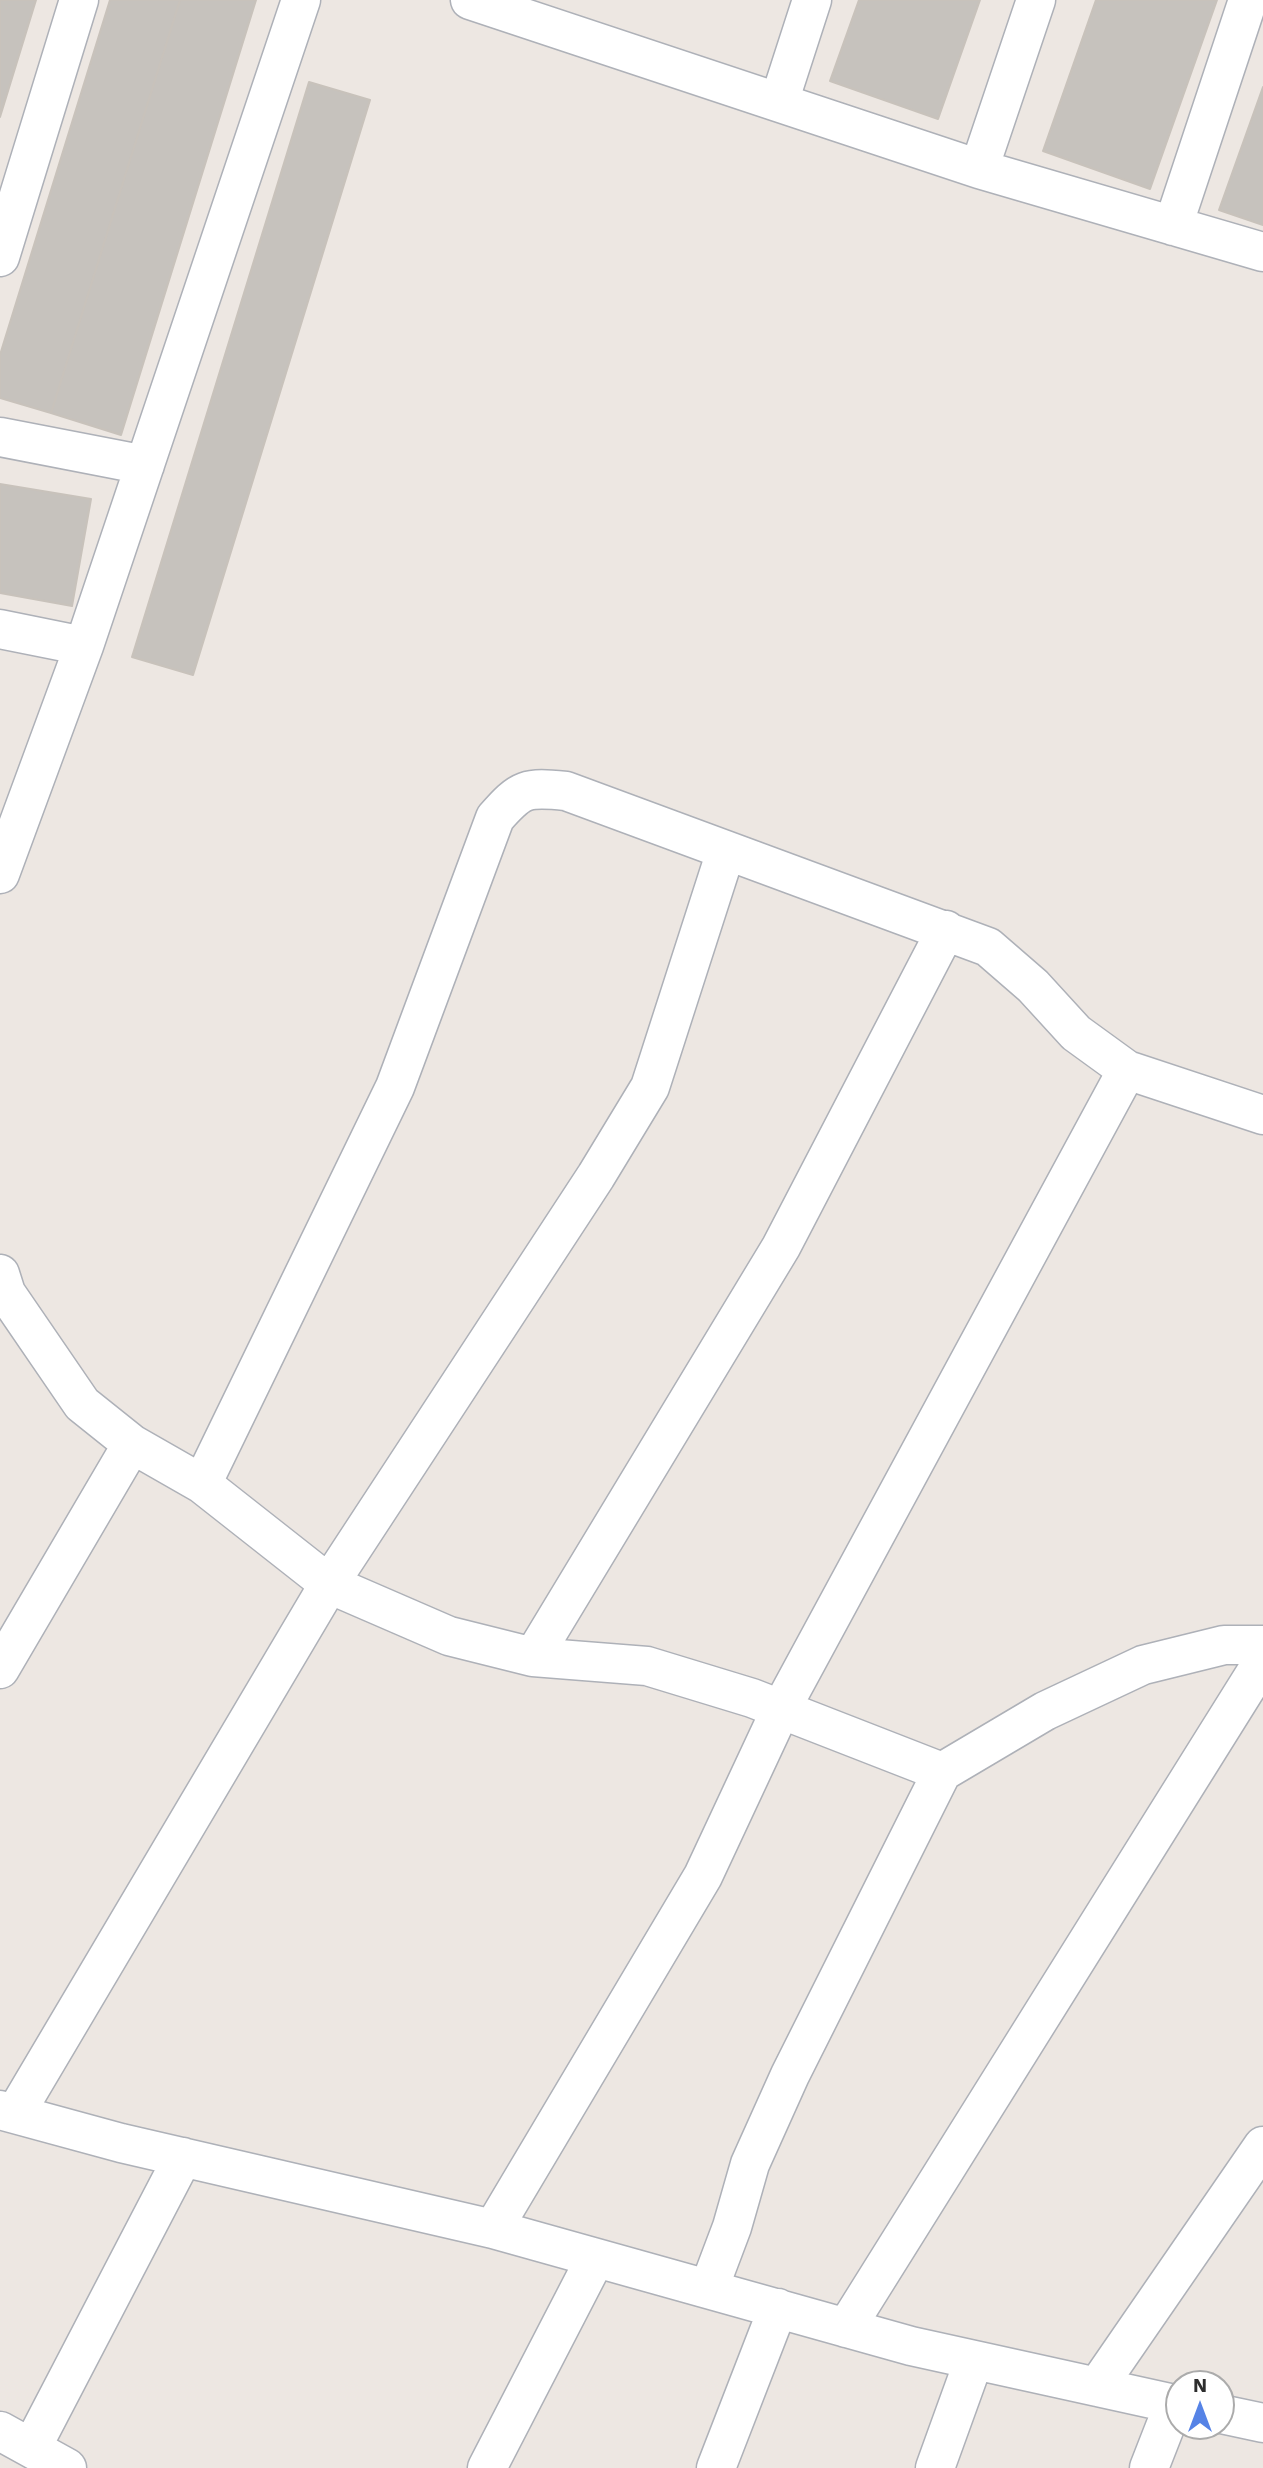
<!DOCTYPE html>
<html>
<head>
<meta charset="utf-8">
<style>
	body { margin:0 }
	#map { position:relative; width:1263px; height:2468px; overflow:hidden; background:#ede7e2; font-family:"Work Sans",sans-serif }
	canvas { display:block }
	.north { position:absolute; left:1165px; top:2370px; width:70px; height:70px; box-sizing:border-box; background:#fff; border:2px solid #ababab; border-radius:50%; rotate:0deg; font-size:19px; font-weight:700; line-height:28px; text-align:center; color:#2d2d2d }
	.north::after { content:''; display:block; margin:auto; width:24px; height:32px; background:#5683e6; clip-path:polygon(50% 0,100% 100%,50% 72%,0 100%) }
</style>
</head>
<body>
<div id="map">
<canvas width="1263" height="2468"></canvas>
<div class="north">N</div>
</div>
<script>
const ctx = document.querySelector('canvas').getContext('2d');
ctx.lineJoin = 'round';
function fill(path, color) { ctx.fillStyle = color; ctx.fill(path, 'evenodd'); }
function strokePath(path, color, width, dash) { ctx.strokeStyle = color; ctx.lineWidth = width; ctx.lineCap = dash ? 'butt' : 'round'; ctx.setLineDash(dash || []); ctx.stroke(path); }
const building = new Path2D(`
	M0,0H36L0,117Z
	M110,0H180L51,413L0,398V355Z
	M180,0H256L121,435L51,413Z
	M859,0H980L938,119L830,81Z
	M1096,0H1217L1150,189L1043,151Z
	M309,82L370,100L193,675L132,657Z
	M1263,87V225L1219,210Z
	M0,484L91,499L72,606L0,593Z`);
fill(building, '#c6c2bd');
strokePath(building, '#c8c2bb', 2);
const street = new Path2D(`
	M470,0L979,169L1263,252
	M779,102L812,0
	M979,169L1036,0
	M1173,226L1248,0
	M0,257L79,0
	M0,437L145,465
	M0,629L84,646
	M0,874L84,646L301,0
	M0,1274L6,1293L82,1404L132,1444L202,1484L329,1584L449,1636L533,1657L647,1666L752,1698L942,1772
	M202,1484L395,1087L495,818C521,788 526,787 566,791L988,947L1033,986L1076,1033L1127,1070L1263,1115
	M533,1657L781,1247L946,930
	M0,1669L132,1444
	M0,2110L121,2143L493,2229L911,2346L1179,2405
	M15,2114L329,1584L596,1176L650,1087L726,851
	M493,2229L703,1876L781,1709L1127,1070
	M709,2288L732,2227L750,2164L790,2075L942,1772L1045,1711L1143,1665L1224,1645H1263
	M846,2328L1263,1661
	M1097,2387L1263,2146
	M1221,2414L1263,2423
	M0,2431L67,2468
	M32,2447L183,2157
	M487,2468L595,2259
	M716,2468L778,2308
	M935,2468L974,2360
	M1149,2468L1174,2404`);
strokePath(street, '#aeb1b8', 41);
strokePath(street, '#fff', 38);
</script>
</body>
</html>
